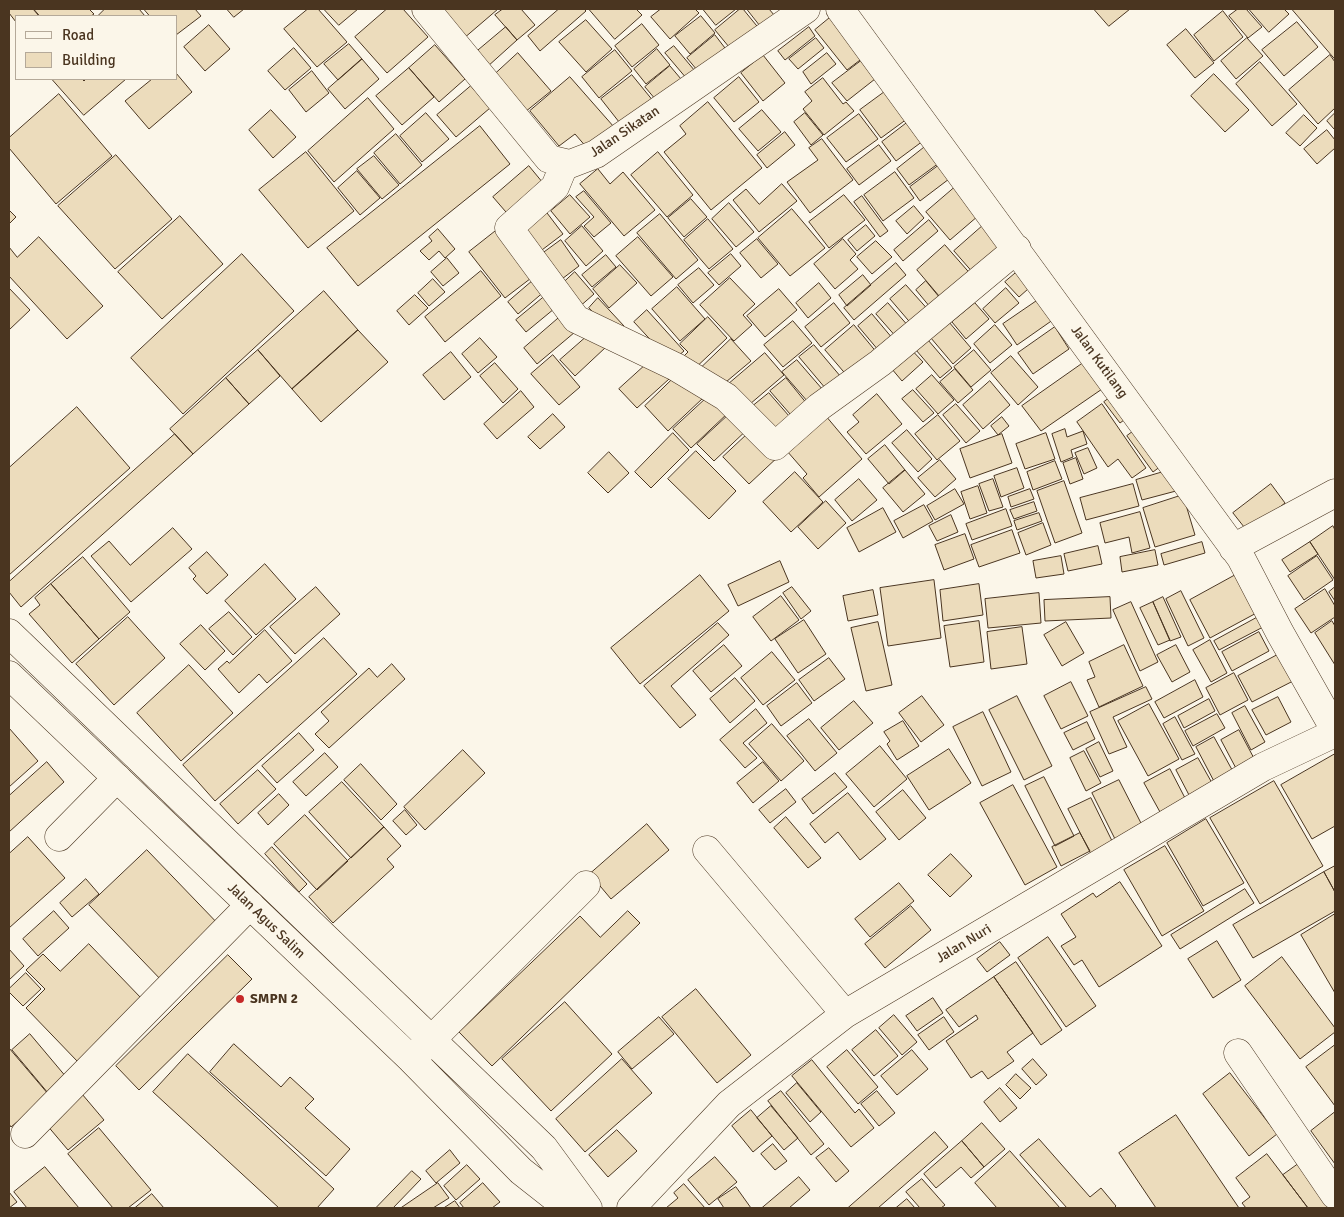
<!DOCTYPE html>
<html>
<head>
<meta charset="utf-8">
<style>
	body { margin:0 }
	#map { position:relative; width:1344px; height:1217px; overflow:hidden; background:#fbf6e9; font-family:Signika,sans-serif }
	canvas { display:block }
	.frame { position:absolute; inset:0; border:10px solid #4a3520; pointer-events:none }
	.legend { position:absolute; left:15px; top:15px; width:162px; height:65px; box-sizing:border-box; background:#fbf6e9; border:1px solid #b4a999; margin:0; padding:6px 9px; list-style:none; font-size:15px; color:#4a3520 }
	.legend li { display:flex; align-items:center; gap:10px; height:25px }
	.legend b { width:25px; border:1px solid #b4a999 }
</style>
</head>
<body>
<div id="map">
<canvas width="1344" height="1217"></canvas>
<div class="frame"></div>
<ul class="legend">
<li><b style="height:6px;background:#fbf6e9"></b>Road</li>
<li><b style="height:14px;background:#ecdcbc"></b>Building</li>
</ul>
</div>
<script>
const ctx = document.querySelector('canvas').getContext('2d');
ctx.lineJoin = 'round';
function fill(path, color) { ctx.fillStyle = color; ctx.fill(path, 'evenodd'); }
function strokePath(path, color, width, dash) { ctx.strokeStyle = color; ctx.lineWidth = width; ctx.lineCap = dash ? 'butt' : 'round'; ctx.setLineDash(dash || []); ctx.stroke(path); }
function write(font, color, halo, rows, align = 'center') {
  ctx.font = font + ' Signika,sans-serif'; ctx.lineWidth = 4; ctx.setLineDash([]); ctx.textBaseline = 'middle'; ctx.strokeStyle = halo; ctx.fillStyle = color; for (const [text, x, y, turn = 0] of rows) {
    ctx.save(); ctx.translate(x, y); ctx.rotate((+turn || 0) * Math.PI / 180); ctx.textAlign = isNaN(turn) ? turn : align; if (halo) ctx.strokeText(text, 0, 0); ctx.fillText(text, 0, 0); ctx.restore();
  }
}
const building = new Path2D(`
	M9,9H33L39,16H16V22L9,13Z
	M34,9H89L94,14L91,16H40Z
	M105,9H139L145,16H98Z
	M144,9H195L201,16L176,35V16H150Z
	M227,9H244L234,17Z
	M308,9H318L347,42L317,67L284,29Z
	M324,9H358L339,25Z
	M387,9H403L428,37L387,73L355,37Z
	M441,9H498L463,39Z
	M503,9H521L535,25L517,40L495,15Z
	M559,9H584L586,11L540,51L528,36Z
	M589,9H636L642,15L615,39Z
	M661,9H695L699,13L670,39L651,17Z
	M703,9H736L716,25Z
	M740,9H743L761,31L734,53L715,30Z
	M747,9H769L780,22L766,33Z
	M1094,9H1130L1109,26Z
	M1238,9H1246L1262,27L1248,38L1229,16Z
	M1249,9H1284L1289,14L1269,32Z
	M1292,9H1334L1335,10V59Z
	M1223,11L1243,37L1214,61L1194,35Z
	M701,16L715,33L690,54L675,36Z
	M832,16L864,57L847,70L815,30Z
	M586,20L612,49L586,72L559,42Z
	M1297,22L1318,47L1284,76L1262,50Z
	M642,24L659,45L632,67L615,46Z
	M209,25L230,49L205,71L184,47Z
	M506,27L517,40L487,67L475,53Z
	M809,27L815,36L785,60L778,51Z
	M1186,29L1214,63L1195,78L1167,45Z
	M715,35L725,48L697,70L687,58Z
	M816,38L824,48L798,69L789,59Z
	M1247,38L1263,56L1236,79L1221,61Z
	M349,44L362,59L338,80L324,64Z
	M435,45L465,79L439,102L409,68Z
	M674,46L695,71L687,79L665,53Z
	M294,48L311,68L285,90L268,71Z
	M657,49L670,65L646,84L634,69Z
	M615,50L632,71L599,98L582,77Z
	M518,53L551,91L525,112L493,76Z
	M827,53L836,64L811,84L803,72Z
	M763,55L785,83L763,101L741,73Z
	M1330,55L1335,62V108L1318,124L1289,90Z
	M362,59L379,79L345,109L328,89Z
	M861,61L875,79L847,101L832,83Z
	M1260,62L1297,104L1272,126L1236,84Z
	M670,66L681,79L656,100L645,87Z
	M409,68L434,97L402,125L376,96Z
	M312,71L329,93L306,112L289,90Z
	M176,73L192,92L149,129L125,101L152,79H176Z
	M1214,74L1249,110L1225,132L1191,96Z
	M632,75L654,102L623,127L601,99Z
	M570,77L614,127L588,149L575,134L559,146L530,111Z
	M739,77L759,102L734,122L714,98Z
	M823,78L843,104L846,102L854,111L824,135L803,109L812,101L805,92Z
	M52,79H82L84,81L86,79H126L84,115Z
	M471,86L490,108L456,137L437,115Z
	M890,88L911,116L881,138L860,110Z
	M59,94L112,156L56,204L9,148V138Z
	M368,98L394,129L334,182L308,151Z
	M708,102L762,168L711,210L664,152L686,134L680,126Z
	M271,110L296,137L273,158L249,130Z
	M762,110L781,132L758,151L739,129Z
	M426,113L449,139L422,162L400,136Z
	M805,113L823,135L811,145L794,122Z
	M1335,113V128L1334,129L1327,121Z
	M859,114L878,139L846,162L827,138Z
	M1304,115L1317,128L1300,146L1286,133Z
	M912,119L927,138L896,161L882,142Z
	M480,126L510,164L358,286L327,248Z
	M1327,130L1335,140V148L1317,164L1304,149Z
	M785,132L795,145L767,168L757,155Z
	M396,134L422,165L400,184L374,153Z
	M822,139L853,180L810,213L787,182L818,160L809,148Z
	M879,145L891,161L859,185L847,169Z
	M926,146L939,163L909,185L897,169Z
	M306,152L354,211L308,248L259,190Z
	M658,152L693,195L667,217L631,175Z
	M116,155L172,219L115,269L58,206Z
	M374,156L399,185L382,199L357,169Z
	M529,166L548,189L512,219L493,197Z
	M938,166L949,179L920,201L910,187Z
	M598,169L610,184L623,172L655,210L624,236L580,184Z
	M357,171L380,198L360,215L338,188Z
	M895,172L914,198L883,221L864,195Z
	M782,184L797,201L759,232L733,200L746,189L759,204Z
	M954,188L978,216L950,240L926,212Z
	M584,191L611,223L594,237L584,226L594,217L576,197Z
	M570,195L590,217L570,234L551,211Z
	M844,195L865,220L829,248L809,222Z
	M862,196L888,231L880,237L854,202Z
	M691,199L707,217L684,237L668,218Z
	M729,203L754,232L736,247L712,219Z
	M914,206L924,218L907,234L896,221Z
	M544,209L563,234L534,256L515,231Z
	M792,209L825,248L790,276L758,238Z
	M9,210L16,217L9,224Z
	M660,214L698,260L676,279L637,233Z
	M180,216L223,264L162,319L118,272Z
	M708,219L733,249L709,269L684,240Z
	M929,220L938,231L903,261L894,250Z
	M987,222L1008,246L975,275L954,251Z
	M866,225L875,236L857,251L848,240Z
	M502,226L539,272L505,298L469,252Z
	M582,226L603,251L586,266L565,241Z
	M438,229L455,249L445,258L439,251L429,260L420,251L432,241L429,237Z
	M39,237L103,306L67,339L9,276V247L17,257Z
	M638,237L673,277L651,296L616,256Z
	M757,239L778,264L761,278L740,253Z
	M843,239L856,254L850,260L858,269L835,289L814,264Z
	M561,240L579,266L554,285L535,259Z
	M876,241L892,257L872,274L857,257Z
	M945,245L974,278L945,303L917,270Z
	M242,254L294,311L183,414L131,358Z
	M731,254L741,266L719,285L708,273Z
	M606,255L616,267L592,287L582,275Z
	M447,258L459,273L443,286L431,272Z
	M896,263L906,275L854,320L844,308Z
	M620,265L637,283L609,308L593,289Z
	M1024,266L1037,281L1019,297L1005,282Z
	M699,268L714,285L693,303L678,285Z
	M481,271L501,296L445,342L425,317Z
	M575,272L594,294L578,308L560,286Z
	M863,275L871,285L847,306L839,295Z
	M536,278L546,290L518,314L508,302Z
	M730,278L755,304L743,315L752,325L734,341L700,305Z
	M433,279L445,292L429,306L418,293Z
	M926,281L940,298L930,307L916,290Z
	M819,283L831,298L808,318L796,303Z
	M906,285L931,313L914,327L890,299Z
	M677,287L705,319L680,341L652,309Z
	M9,288L30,310L9,330Z
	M1006,288L1019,303L995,323L983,309Z
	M779,289L797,310L765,337L747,316Z
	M324,291L358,330L292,389L258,350Z
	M550,292L560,304L526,332L516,320Z
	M415,295L428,308L409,325L397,311Z
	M1044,296L1057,317L1017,345L1003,324Z
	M598,298L624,326L613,334L589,308Z
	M834,303L850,323L821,347L805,327Z
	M888,303L910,328L898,339L876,314Z
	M975,303L989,319L966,339L952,322Z
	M647,310L684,351L671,362L634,322Z
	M872,314L893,339L879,351L858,326Z
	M943,315L971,348L953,364L925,331Z
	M561,316L575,332L537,364L524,348Z
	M708,317L727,338L691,372L680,360L688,352L680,344Z
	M793,321L812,343L783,367L764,345Z
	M854,325L878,354L849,378L825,350Z
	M995,325L1012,345L990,363L974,344Z
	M1055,327L1069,349L1033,374L1018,353Z
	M358,330L388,362L321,422L292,389Z
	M592,332L606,347L575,376L560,360Z
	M922,333L952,368L940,378L910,343Z
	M480,338L497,357L478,373L462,354Z
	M731,339L751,361L720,387L702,367Z
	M906,344L923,362L902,381L886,362Z
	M814,345L841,377L826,389L799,357Z
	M258,350L280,376L249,404L226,378Z
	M974,350L991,370L971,387L954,367Z
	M451,352L471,377L444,400L423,375Z
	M765,353L784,375L743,410L724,388Z
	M553,355L580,387L559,405L531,374Z
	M1011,356L1038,387L1018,405L991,373Z
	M651,360L669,379L637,408L619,389Z
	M797,360L823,390L808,402L782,372Z
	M1086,361L1105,387L1041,431L1022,406Z
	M495,363L518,389L503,403L480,376Z
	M955,369L973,390L958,403L940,382Z
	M679,373L703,398L668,431L645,406Z
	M932,375L954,400L938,414L916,389Z
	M226,378L249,404L193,454L170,429Z
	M786,378L812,410L797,422L770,391Z
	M990,381L1010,405L983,429L963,405Z
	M913,390L934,413L923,422L902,399Z
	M521,391L534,407L497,439L484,424Z
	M712,393L729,412L691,448L673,429Z
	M769,393L796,424L775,442L748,410Z
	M877,394L902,424L866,454L847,432L859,422L853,415Z
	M1115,394L1132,414L1120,423L1104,402Z
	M956,404L980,431L966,443L943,415Z
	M1102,404L1146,468L1132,478L1118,459L1108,467L1077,422Z
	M77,407L130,468L9,575V468Z
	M735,409L751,426L714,461L697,444Z
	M820,409L862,459L819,497L803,478L807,474L780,443Z
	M553,414L565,427L540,449L528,437Z
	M938,415L960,441L937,460L915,434Z
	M1002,417L1009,426L998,435L991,426Z
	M1139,427L1165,463L1153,472L1127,436Z
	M754,428L780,455L749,484L723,457Z
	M1065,429L1067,437L1083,431L1087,444L1071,450L1073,457L1061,462L1052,434Z
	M907,430L932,459L918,472L892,443Z
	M673,433L689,450L651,488L635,472Z
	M1046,433L1055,459L1025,469L1016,444Z
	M175,434L193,454L21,607L9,592V582Z
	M1002,434L1012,463L970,478L960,449Z
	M885,445L905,470L889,484L868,459Z
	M1088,448L1097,468L1084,474L1075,453Z
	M696,451L736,491L709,519L668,479Z
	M609,452L629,473L608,493L588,473Z
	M1076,458L1083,479L1070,484L1063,463Z
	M940,460L956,479L935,497L918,478Z
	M1055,461L1062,479L1033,490L1027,472Z
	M1017,468L1024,488L1001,497L994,476Z
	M905,470L925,494L903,512L883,488Z
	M1170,470L1176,491L1142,500L1136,480Z
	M795,472L823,502L791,532L763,502Z
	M859,479L877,500L852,521L835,500Z
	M993,479L1003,507L989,511L979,484Z
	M1064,481L1082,533L1055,543L1037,491Z
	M1133,484L1139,506L1086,520L1080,498Z
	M1271,484L1285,503L1248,532L1233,513Z
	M978,486L987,513L970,519L961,492Z
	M955,489L964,504L935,520L927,506Z
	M1030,489L1034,499L1011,507L1008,497Z
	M1183,495L1195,535L1155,547L1143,508Z
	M826,501L846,523L818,549L798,527Z
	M1034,502L1037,511L1014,519L1010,510Z
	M924,505L933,521L903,538L894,521Z
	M883,508L896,532L859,552L847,528Z
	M1006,509L1012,526L972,540L966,524Z
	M1140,512L1150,548L1132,553L1129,537L1105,543L1100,523Z
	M1039,513L1042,521L1017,530L1014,521Z
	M951,515L958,532L937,541L929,526Z
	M1043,523L1051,545L1026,555L1018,533Z
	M1333,526L1335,530V580L1310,542Z
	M173,528L192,549L131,602L91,556L109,541L130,565Z
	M1012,530L1020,553L979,567L971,545Z
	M965,534L974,559L944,570L935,545Z
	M1202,542L1205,553L1164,565L1161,554Z
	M1310,542L1318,554L1290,572L1282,560Z
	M1098,546L1102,564L1068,571L1064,554Z
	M1155,550L1158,565L1122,572L1120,557Z
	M207,552L228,575L207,594L193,579L196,576L189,568Z
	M1061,556L1064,574L1036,578L1033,561Z
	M1317,556L1333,580L1304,600L1288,576Z
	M83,557L130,612L99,639L51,584Z
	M780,561L789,582L738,606L728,585Z
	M265,564L296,599L256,635L225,601Z
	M1241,572L1262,610L1210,638L1190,600Z
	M700,575L729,611L640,684L611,648Z
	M934,580L941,638L888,646L880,588Z
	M51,584L99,639L72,663L29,614L40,605L35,598Z
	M979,584L983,615L943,621L940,590Z
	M316,587L340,614L295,654L270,627Z
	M792,587L811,611L801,619L783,593Z
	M1335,587V601L1329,592Z
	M1325,589L1335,606V617L1311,633L1295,609Z
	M873,590L878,615L848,621L843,596Z
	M1181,591L1204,638L1188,646L1166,599Z
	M1039,593L1041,623L988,628L985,599Z
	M781,596L799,620L771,641L753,617Z
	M1110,597L1111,618L1045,621L1044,600Z
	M1163,597L1181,637L1170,641L1153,602Z
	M1131,602L1158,662L1140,671L1113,610Z
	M1153,602L1170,640L1158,645L1140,608Z
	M229,612L252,637L233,655L209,629Z
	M1260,616L1265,626L1219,650L1214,641Z
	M128,617L165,658L114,705L76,664Z
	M804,620L826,654L798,673L775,639Z
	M979,621L984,662L950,667L944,626Z
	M1332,621L1335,626V665L1315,633Z
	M878,622L892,685L866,691L851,628Z
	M1066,622L1084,653L1062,666L1044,635Z
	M718,623L729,635L671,686L696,715L680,728L644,686Z
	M201,625L225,651L205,670L180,644Z
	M1022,627L1027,664L991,669L987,632Z
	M265,630L292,661L267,683L259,674L239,693L218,669L227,661L229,663Z
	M1259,632L1269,651L1232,671L1222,652Z
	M324,638L357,674L215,801L183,765Z
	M1210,640L1227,673L1211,682L1193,650Z
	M724,645L742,666L711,692L693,671Z
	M1124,645L1143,686L1099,707L1087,680L1095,677L1089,662Z
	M1176,645L1190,672L1172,682L1157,655Z
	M772,652L795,680L763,705L741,678Z
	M1283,652L1297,679L1252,702L1238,676Z
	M829,658L845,679L814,701L799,680Z
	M392,664L405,679L329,748L315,734L329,721L321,712L369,668L377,677Z
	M189,665L233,713L181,761L137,713Z
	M1234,673L1248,700L1220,715L1206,688Z
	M735,678L755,701L730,723L710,699Z
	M1195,680L1203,697L1164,718L1155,702Z
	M1071,682L1088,716L1061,729L1044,696Z
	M797,683L812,703L781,726L767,706Z
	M1146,687L1152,699L1113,717L1127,747L1109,754L1090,712Z
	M922,696L944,725L921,742L899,713Z
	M1017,696L1052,766L1024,780L989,710Z
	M1278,697L1291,722L1266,735L1252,710Z
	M1209,699L1215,711L1184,728L1178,716Z
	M854,701L873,723L839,750L821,728Z
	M1149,704L1179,759L1148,776L1118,721Z
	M1245,706L1265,742L1251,750L1232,713Z
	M756,709L767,723L743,743L757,758L745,768L720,740Z
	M983,712L1011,772L982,786L953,727Z
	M1217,714L1225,728L1193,746L1185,731Z
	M1175,717L1195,754L1182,760L1163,724Z
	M809,719L837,753L815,771L787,736Z
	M903,721L919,746L897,760L887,744L890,741L884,732Z
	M1087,722L1095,739L1073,750L1064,733Z
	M772,724L804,761L781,781L749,744Z
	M9,728L38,761L9,787Z
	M1239,730L1257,764L1239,774L1221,740Z
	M299,733L314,750L277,783L262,766Z
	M1214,737L1236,777L1217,787L1196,747Z
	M1099,742L1113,771L1100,777L1086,749Z
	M880,746L907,779L874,807L846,774Z
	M949,749L971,783L929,810L907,776Z
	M463,750L485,773L425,830L404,807Z
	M1084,751L1101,783L1086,791L1070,758Z
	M325,753L338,767L306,796L293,782Z
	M1335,754V826L1312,839L1281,785Z
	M1198,758L1212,783L1189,795L1176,770Z
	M47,762L64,782L9,832V796Z
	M763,762L779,781L753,803L737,783Z
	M361,764L397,804L381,820L344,780Z
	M1170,769L1185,798L1160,812L1144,783Z
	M258,770L276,789L238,824L220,804Z
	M835,773L847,787L813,814L802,799Z
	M1044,777L1074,836L1055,846L1025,786Z
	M1119,780L1143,827L1116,841L1092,793Z
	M1274,781L1323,866L1260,904L1210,818Z
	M342,782L384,827L351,858L309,812Z
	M1013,785L1057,867L1025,885L980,803Z
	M786,789L796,802L770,823L759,810Z
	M903,790L926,818L899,840L876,812Z
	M848,793L886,839L860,860L838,832L825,843L810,824Z
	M279,794L289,805L268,825L258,813Z
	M1091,798L1114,845L1092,856L1068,809Z
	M405,810L417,825L406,835L393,821Z
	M305,815L348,861L317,890L274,844Z
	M786,817L821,858L808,868L774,828Z
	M1206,819L1244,883L1203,906L1167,843Z
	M647,824L669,850L611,899L590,874Z
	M384,827L401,846L387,859L394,867L333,923L309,897Z
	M1080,833L1090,851L1061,866L1052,847Z
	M28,837L65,878L9,928V854Z
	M1165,846L1204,911L1162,936L1124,870Z
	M272,847L307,884L299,892L265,854Z
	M147,850L223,929L165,984L89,905Z
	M951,854L972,876L950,897L928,875Z
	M1335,866V892L1324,872Z
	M1324,872L1335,892V911L1253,958L1233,925Z
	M86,879L99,894L72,917L60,903Z
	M1120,882L1162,946L1099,987L1082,960L1074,965L1061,946L1076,937L1061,914L1093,893L1096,897Z
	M899,883L914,901L870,937L855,919Z
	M1245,889L1254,903L1180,949L1171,935Z
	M911,906L931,930L885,968L865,944Z
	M54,911L69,928L38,956L23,939Z
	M628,911L640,923L492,1066L459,1032L580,916L600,937Z
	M1335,914V993L1301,935Z
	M1048,937L1096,1006L1066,1027L1018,958Z
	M1217,941L1241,980L1213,998L1188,959Z
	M1000,942L1010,955L987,972L977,959Z
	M89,944L142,999L78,1062L26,1008L45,989L26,970L43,954L60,971Z
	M9,949L24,966L9,980Z
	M228,955L252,979L139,1090L116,1066Z
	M1282,957L1335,1028V1032L1300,1059L1245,986Z
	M1016,962L1062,1030L1041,1045L994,977Z
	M26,973L41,989L23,1006L9,992V989Z
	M994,977L1033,1033L1007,1052L1014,1061L988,1079L982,1071L971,1078L946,1041L978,1019L976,1015L959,1027L946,1010Z
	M696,989L751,1055L717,1083L662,1017Z
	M933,998L943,1013L917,1031L906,1016Z
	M565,1002L612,1054L551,1111L502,1059Z
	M894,1015L917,1042L902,1055L879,1028Z
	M659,1017L674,1034L632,1069L618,1052Z
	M944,1017L954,1032L929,1050L918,1035Z
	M876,1030L898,1056L874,1076L852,1050Z
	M30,1034L67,1078L48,1093L12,1050Z
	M234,1044L281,1087L290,1077L314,1099L305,1108L350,1149L326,1176L210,1072Z
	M1335,1045V1106L1306,1067Z
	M9,1048L49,1095L11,1127L9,1124Z
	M847,1050L878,1087L858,1104L827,1067Z
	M912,1050L928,1069L897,1095L881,1076Z
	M188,1054L334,1189L317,1208H279L153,1092Z
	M622,1059L652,1093L585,1152L556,1119Z
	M1033,1059L1047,1075L1036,1085L1022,1069Z
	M812,1060L855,1113L859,1109L874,1128L851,1147L792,1076Z
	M1230,1073L1277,1134L1249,1156L1203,1094Z
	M1016,1074L1031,1088L1020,1099L1006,1085Z
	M797,1083L821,1112L810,1122L786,1093Z
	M1000,1088L1017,1108L1000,1122L984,1102Z
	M781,1091L824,1144L811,1155L768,1101Z
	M877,1091L895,1113L879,1126L861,1104Z
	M82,1094L104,1120L68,1150L46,1124Z
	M771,1106L798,1138L784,1150L757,1118Z
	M751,1110L772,1136L753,1152L732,1126Z
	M1335,1112V1164L1311,1131Z
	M1176,1115L1239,1208H1156L1119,1153Z
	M982,1123L1005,1149L984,1167L962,1141Z
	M99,1128L151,1190L128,1208H113L68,1154Z
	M617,1130L637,1151L608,1177L589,1155Z
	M935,1132L948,1147L878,1208H848Z
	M1039,1139L1090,1197L1101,1188L1116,1206L1114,1208H1067L1020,1155Z
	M962,1141L984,1167L971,1178L961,1167L936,1188L924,1174Z
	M773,1144L787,1161L775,1170L761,1154Z
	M829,1148L849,1171L836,1182L816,1158Z
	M450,1150L460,1163L436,1183L426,1171Z
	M1010,1151L1060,1208H997L975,1183Z
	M1267,1154L1283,1175L1308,1208H1246L1242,1203L1250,1197L1236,1178Z
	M715,1157L737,1182L709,1205L688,1180Z
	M1301,1162L1335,1208H1308L1283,1175Z
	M467,1165L480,1179L456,1200L444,1186Z
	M45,1167L79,1208H27L14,1192Z
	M412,1171L421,1179L393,1208H376Z
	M799,1177L810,1190L789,1208H762Z
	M922,1179L945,1205L941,1208H920L906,1192Z
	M438,1183L449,1198L433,1208H401Z
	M483,1183L500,1202L492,1208H464L460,1203Z
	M684,1184L705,1208H666L678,1198L674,1193Z
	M736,1187L751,1208H724L718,1199Z
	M9,1192L17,1202L9,1208Z
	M152,1194L164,1208H135Z
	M907,1199L915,1208H896Z
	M455,1201L460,1208H444Z`);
fill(building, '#ecdcbc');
strokePath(building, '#4a3520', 1);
const minor = new Path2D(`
	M426,9L549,159L570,164L596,154L806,9
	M840,9L1241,558L1280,633L1335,730
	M565,163L555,187L509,228L576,319L676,367L726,397L775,446L819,407L880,363L1017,249
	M1233,548L1335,493
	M59,837L117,778
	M707,850L845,1014
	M1238,1053L1335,1195
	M414,1057L586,885
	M25,1134L250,905
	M631,1208L729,1104L845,1014L1263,767L1335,733`);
const major = new Path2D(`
	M9,633L544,1148L588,1208
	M9,675L411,1059L521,1171L568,1208`);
strokePath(minor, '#4a3520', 29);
strokePath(major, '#4a3520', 29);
strokePath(minor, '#fbf6e9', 28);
strokePath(major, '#fbf6e9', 28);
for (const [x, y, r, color] of [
	[240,999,5,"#c62828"]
]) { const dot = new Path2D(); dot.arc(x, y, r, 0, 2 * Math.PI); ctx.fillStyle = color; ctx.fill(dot); strokePath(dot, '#fbf6e9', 2); }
write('14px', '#4a3520', '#fbf6e9', [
	["Jalan Sikatan",625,132,-34],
	["Jalan Kutilang",1099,362,54],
	["Jalan Agus Salim",266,921,44],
	["Jalan Nuri",964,944,-31]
]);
write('bold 14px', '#4a3520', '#fbf6e9', [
	["SMPN 2",250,999]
], 'left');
</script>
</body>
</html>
